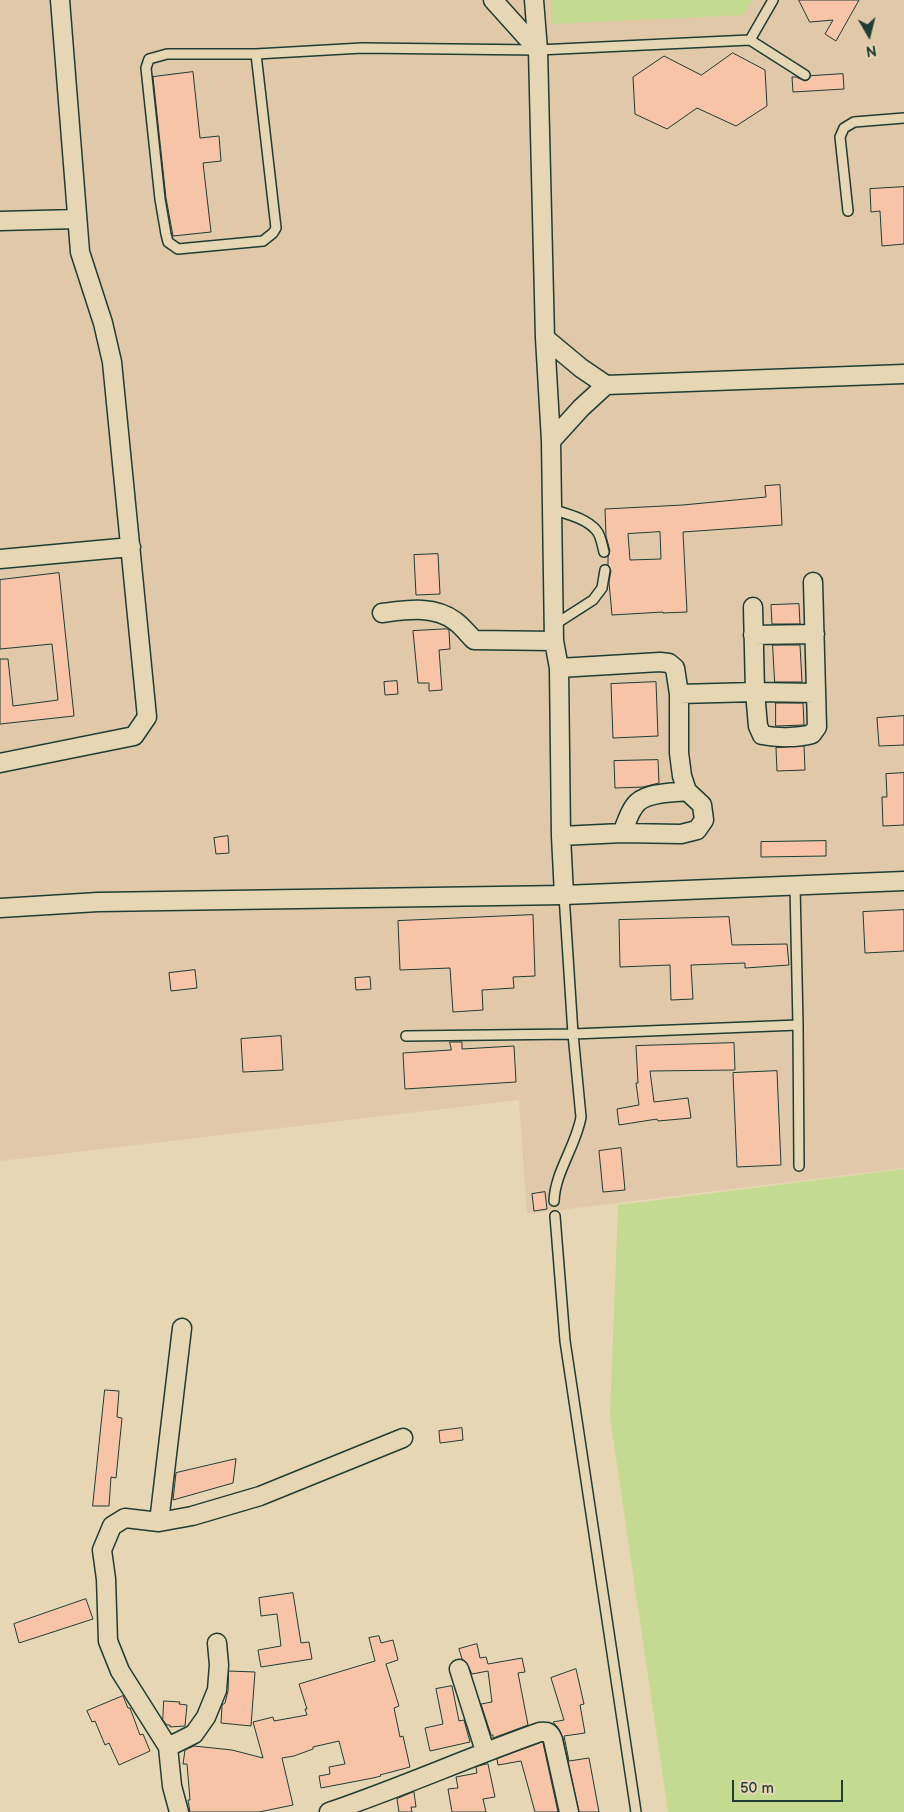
<!DOCTYPE html>
<html>
<head>
<meta charset="utf-8">
<style>
	body { margin:0 }
	#map { position:relative; width:904px; height:1812px; overflow:hidden; background:#e7d6b3; font-family:"Balsamiq Sans",sans-serif }
	canvas { display:block }
	.north { position:absolute; left:844px; top:10px; width:50px; height:50px; -webkit-text-stroke:4px #e7d6b3; paint-order:stroke; rotate:172deg; font-size:14px; font-weight:700; line-height:20px; text-align:center; color:#1f3d34 }
	.north::after { content:''; display:block; margin:auto; width:18px; height:22px; background:#1f3d34; clip-path:polygon(50% 0,100% 100%,50% 72%,0 100%) }
	.scale { position:absolute; left:732px; top:1780px; width:111px; height:22px; box-sizing:border-box; border:2px solid #1f3d34; border-top:0; padding-left:6px; font-size:15px; line-height:18px; white-space:nowrap; color:#1f3d34; -webkit-text-stroke:4px #e7d6b3; paint-order:stroke }
</style>
</head>
<body>
<div id="map">
<canvas width="904" height="1812"></canvas>
<div class="north">N</div>
<div class="scale">50 m</div>
</div>
<script>
const ctx = document.querySelector('canvas').getContext('2d');
ctx.lineJoin = 'round';
function fill(path, color) { ctx.fillStyle = color; ctx.fill(path, 'evenodd'); }
function strokePath(path, color, width, dash) { ctx.strokeStyle = color; ctx.lineWidth = width; ctx.lineCap = dash ? 'butt' : 'round'; ctx.setLineDash(dash || []); ctx.stroke(path); }
fill(new Path2D(`
	M0,0H904V1168L527,1214L519,1100L0,1161Z`), '#e0c8a8');
fill(new Path2D(`
	M551,0H752L743,15L552,24Z
	M904,1169V1812H668L610,1417L618,1205Z`), '#c4da90');
const building = new Path2D(`
	M799,0H859L836,41L825,34L833,20L810,22Z
	M733,53L765,70L767,106L736,126L697,108L667,129L635,114L633,77L664,56L701,75Z
	M193,72L200,138L219,136L221,161L203,163L211,232L173,236L166,198L153,77Z
	M843,74L844,89L793,92L792,77H796L805,81L808,80L811,76Z
	M904,187V244L882,246L880,211L871,212L870,189Z
	M780,485L782,525L683,532L687,612L663,613V612L612,615L609,582L611,571L608,565V557L610,551L606,536L605,509L683,505L766,497L765,486ZM660,532L661,559L630,560L628,534Z
	M438,554L440,594L416,595L414,555Z
	M59,573L74,716L0,724V659H8L13,706L58,700L52,644L0,649V580Z
	M799,604L800,624H772L771,605Z
	M447,629L449,630L450,649L439,650L442,690L429,691V683H418L413,631Z
	M773,645H800L802,682H775Z
	M397,681L398,694L385,695L384,682Z
	M656,682L658,736L613,738L611,684Z
	M776,703H803L804,725L776,726Z
	M904,716V745L879,746L877,718Z
	M804,746L805,770L777,771L776,748Z
	M658,760L659,783L643,787L615,788L614,761Z
	M904,773V825L883,826L882,797H887L886,774Z
	M228,836L229,853L216,854L214,838Z
	M826,841V856L761,857V842Z
	M904,910V951L865,953L863,912Z
	M533,915L535,976L513,977L514,988L482,990L483,1010L453,1012L450,968L400,970L398,921Z
	M729,917L732,945L787,944L789,965L745,968V963L691,965L693,999L671,1000L670,965L620,967L619,920Z
	M195,970L197,988L171,991L169,973Z
	M370,977L371,989L356,990L355,978Z
	M281,1036L283,1070L243,1072L241,1039Z
	M450,1042H462V1049L514,1046L516,1082L405,1089L403,1053L451,1050Z
	M734,1043L735,1070L650,1071L654,1102L688,1098L691,1118L658,1121L657,1119L619,1125L617,1109L639,1105L636,1083H638L636,1046Z
	M777,1071L781,1165L737,1167L733,1073Z
	M621,1148L625,1190L603,1192L599,1151Z
	M545,1192L547,1209L534,1211L532,1194Z
	M105,1390L119,1391L117,1417L122,1418L116,1478L111,1477L109,1506H93Z
	M462,1428L463,1440L440,1443L439,1431Z
	M236,1459L233,1483L173,1500L176,1473Z
	M293,1593L301,1643L309,1642L312,1659L261,1667L258,1650L281,1646L277,1614L261,1616L259,1598Z
	M86,1599L93,1619L19,1643L14,1624Z
	M379,1636L381,1643L393,1640L398,1660L386,1664L399,1706L394,1708L400,1737L403,1736L410,1767L380,1775L381,1776L373,1778L321,1788L319,1776L330,1774L329,1767L345,1764L339,1741L313,1747V1749L294,1756L282,1758L293,1805L259,1812H190L188,1800H190L187,1764H183L185,1750L194,1746L232,1750L263,1758L253,1722L273,1717L274,1721L307,1715L305,1709H307L299,1684L375,1661L369,1638Z
	M477,1644L480,1658L486,1657L488,1664L522,1658L525,1672L518,1673L528,1725L493,1738V1735H491L481,1704L492,1702L488,1671L472,1674L466,1662L462,1659L459,1649Z
	M576,1669L584,1704L580,1705L585,1733L564,1736L569,1761L589,1758L599,1812H579L563,1738L559,1729L553,1722L564,1720L551,1678Z
	M229,1671L255,1672L251,1726L221,1723L222,1705L225,1703L228,1691Z
	M452,1686L459,1721L464,1720L470,1742L430,1751L425,1728L443,1724L436,1689Z
	M123,1696L128,1708H130L140,1735L143,1734L150,1751L119,1765L109,1743L105,1745L95,1721L92,1722L87,1711Z
	M164,1701L180,1702L179,1704L187,1705L185,1726L170,1727V1725H167L163,1720Z
	M543,1742V1743L558,1812H535L521,1761L498,1765L497,1759Z
	M488,1764L495,1797L483,1799L486,1812H452L448,1789L458,1788L456,1777L477,1773L476,1767Z
	M414,1792L416,1807H411L412,1812H399L397,1799Z`);
fill(building, '#f7c4a7');
strokePath(building, '#1f3d34', 1);
const service = new Path2D(`
	M750,40L805,75
	M256,54L276,228L273,233L263,241L178,249L168,242L166,234L160,199L146,68L149,59L167,54H256L362,48L538,50L750,40L773,0
	M848,211L840,137L844,128L854,122L904,118
	M552,509C566,514 586,518 596,530C601,535 602,545 604,552
	M554,625L593,600L602,588L605,570
	M798,1025L799,1166
	M406,1036L573,1034L564,895
	M554,1201C555,1172 576,1146 581,1117L573,1034L798,1025L795,886
	M555,1216L565,1341L636,1812`);
const minor = new Path2D(`
	M493,0L538,50
	M534,0L538,50L545,338L551,441L554,641L559,668L561,836L564,895
	M0,221L77,219
	M545,338L581,368L606,385
	M551,441L581,408L606,385L904,374
	M0,559L131,547
	M753,607L755,692L816,693
	M382,613C406,610 434,605 455,621C462,626 468,634 474,640L554,641
	M753,635L815,634
	M559,668L660,662L669,663L675,668L679,694
	M0,763L134,736L147,717L112,362L103,323L80,252L60,0
	M622,833C626,824 630,809 638,802C650,792 673,793 687,791
	M561,836L622,833L681,834L697,830L704,820L702,805L687,791L682,776L679,753V694L755,692L758,726L762,735C777,738 797,738 812,734L817,727L813,582
	M0,908L98,902L564,895L904,881
	M159,1522L182,1328
	M459,1669L485,1751
	M168,1747L120,1671L108,1641L106,1579L102,1550L112,1526L125,1518L159,1522L192,1516L260,1496L403,1438
	M179,1812L172,1786L168,1747L194,1734L206,1717L217,1690L219,1665L217,1643
	M329,1812C400,1788 469,1757 540,1732C548,1731 550,1732 553,1740L569,1812`);
strokePath(service, '#1f3d34', 12);
strokePath(minor, '#1f3d34', 21);
strokePath(service, '#e7d6b3', 9);
strokePath(minor, '#e7d6b3', 18);
</script>
</body>
</html>
